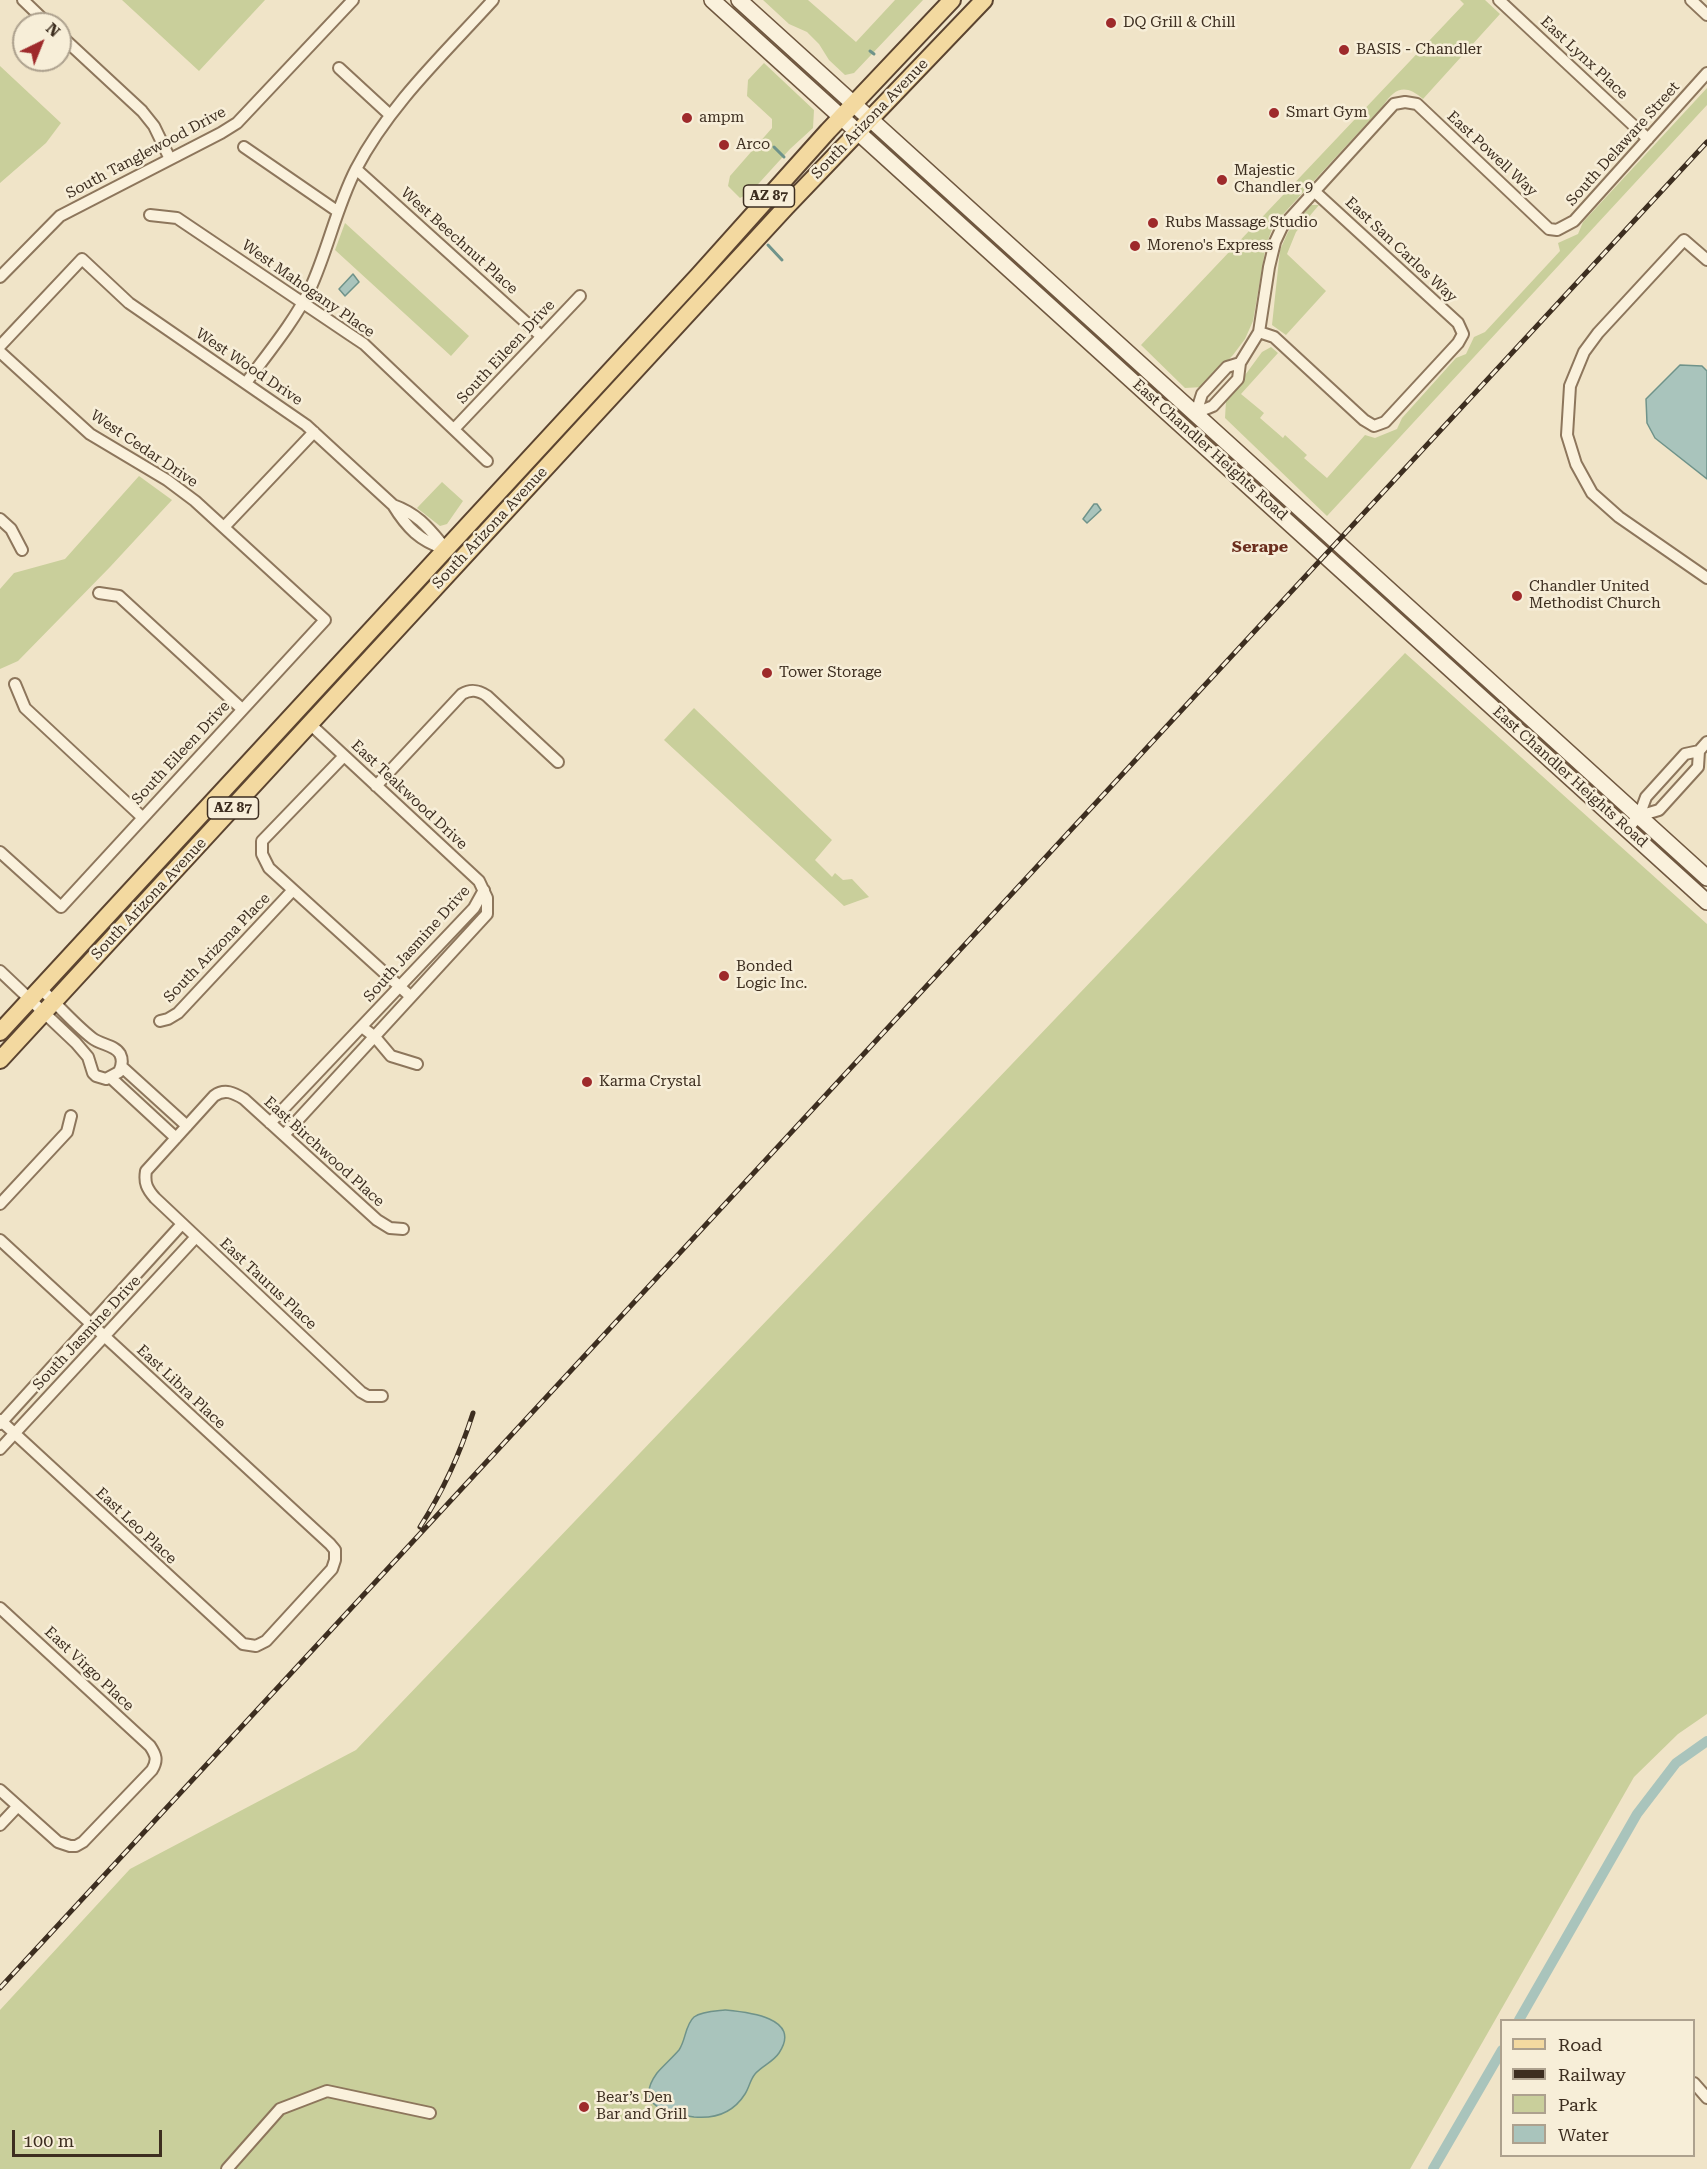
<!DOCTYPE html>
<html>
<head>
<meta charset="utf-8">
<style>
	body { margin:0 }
	#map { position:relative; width:1707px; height:2169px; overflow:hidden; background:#f0e4c8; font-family:"Roboto Serif",serif }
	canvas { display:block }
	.legend { position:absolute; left:1500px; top:2019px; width:195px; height:138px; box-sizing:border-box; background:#f7eed8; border:2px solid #ada18e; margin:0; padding:8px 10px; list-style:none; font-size:18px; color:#3d2e20 }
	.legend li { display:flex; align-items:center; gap:12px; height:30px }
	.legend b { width:30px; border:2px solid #ada18e }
	.north { position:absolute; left:12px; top:12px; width:60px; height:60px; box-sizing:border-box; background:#f7eed8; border:2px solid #ada18e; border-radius:50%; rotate:43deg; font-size:16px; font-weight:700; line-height:24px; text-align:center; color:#3d2e20 }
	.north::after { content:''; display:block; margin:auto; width:21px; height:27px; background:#9e2a2b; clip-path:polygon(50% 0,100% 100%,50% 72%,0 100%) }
	.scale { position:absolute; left:12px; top:2130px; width:150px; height:27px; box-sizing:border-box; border:3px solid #3d2e20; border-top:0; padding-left:8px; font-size:18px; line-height:21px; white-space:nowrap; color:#3d2e20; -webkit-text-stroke:4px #f7eed8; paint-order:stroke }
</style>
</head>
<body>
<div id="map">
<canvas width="1707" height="2169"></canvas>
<ul class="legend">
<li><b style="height:8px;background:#f3d9a0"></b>Road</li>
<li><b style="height:8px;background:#3d2e20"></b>Railway</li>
<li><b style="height:16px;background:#c9cf9b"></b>Park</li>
<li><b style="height:16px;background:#a9c4bc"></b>Water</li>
</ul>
<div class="north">N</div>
<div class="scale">100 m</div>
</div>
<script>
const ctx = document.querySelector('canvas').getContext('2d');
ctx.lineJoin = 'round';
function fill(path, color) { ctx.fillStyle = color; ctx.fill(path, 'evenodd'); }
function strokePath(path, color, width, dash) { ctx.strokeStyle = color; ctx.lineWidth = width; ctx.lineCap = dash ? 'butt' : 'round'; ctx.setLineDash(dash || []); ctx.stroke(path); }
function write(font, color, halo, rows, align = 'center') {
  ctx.font = font + ' "Roboto Serif",serif'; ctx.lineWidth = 5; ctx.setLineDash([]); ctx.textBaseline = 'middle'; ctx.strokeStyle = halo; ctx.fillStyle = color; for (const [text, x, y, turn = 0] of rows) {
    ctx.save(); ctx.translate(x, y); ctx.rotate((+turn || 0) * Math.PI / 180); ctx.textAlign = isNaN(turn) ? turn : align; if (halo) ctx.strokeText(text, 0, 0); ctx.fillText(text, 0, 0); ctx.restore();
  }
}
fill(new Path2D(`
	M122,0H265L199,71Z
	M763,0H808L856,42L895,0H923L854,73L845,75L829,60L819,44L807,32L789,24Z
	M1460,0H1485L1500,14L1423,99C1406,84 1395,87 1383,106L1274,224L1266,245L1253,321L1245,339L1233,355L1203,387L1185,388L1141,345L1464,4Z
	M764,63L814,110L813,128L790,149L750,193L740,198L728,186L730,176L772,128V119L747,96L748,80Z
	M0,66L61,123L46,143L0,183Z
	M1707,88V105L1327,516L1225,418L1226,401L1262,352L1271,347L1278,353L1241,394L1264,413L1260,418L1283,438L1285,435L1307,455L1304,458L1327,478L1365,435L1375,438L1397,429L1402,418L1456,358L1466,354L1474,337L1485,332L1560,251L1558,243L1578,234L1583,222Z
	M1311,205H1319L1296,232L1287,254L1326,291L1286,335L1272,325L1280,250L1288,232Z
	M345,223L469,336L451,356L335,250Z
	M139,476L172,500L110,567L18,661L0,669V589L14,573L65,559Z
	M442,482L463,501L447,524L440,526L417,508Z
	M1405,653L1707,924V1714L1678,1734L1634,1777L1410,2169H0V2010L130,1869L356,1750Z
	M694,708L832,840L815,860L832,877L835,873L843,880L852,879L869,897L844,906L664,740Z`), '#c9cf9b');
const water = new Path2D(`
	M353,274L359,282L345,296L339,289Z
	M1680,365L1702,366L1707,371V479L1655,438L1647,423L1646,399Z
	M1094,504H1097L1101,510L1087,523L1083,519Z
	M725,2010C746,2012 803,2017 779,2053C773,2062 762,2066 755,2074C750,2080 749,2088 745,2094C733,2113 715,2119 694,2117C667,2113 633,2106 657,2073C664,2065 672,2058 679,2050C686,2040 685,2025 694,2017C702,2011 716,2011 725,2010Z`);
fill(water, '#a9c4bc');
strokePath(water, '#6f938a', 1.5);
strokePath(new Path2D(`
	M870,51L874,54
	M774,147L784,157
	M768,245L782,260`), '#6f938a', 3);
strokePath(new Path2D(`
	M1519,2020L1637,1814L1676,1763L1707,1741
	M1433,2169L1502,2050`), '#a9c4bc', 10);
const street = new Path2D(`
	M23,0L48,24
	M1499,0L1648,139
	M1691,0L1707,15
	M60,35L142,111L154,126L170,159
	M339,68L390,115
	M244,147L337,211
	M356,169L541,336
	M150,215L177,218L349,334L364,344L487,461
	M1707,260L1684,240L1598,333L1584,352L1570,386L1567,435L1576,464L1592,493L1619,517L1707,578
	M0,277L60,216L221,133L237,123L353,0
	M1259,332L1274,337L1364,420L1374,426L1385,422L1458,343L1463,334L1458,323L1314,191
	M0,346L82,259L129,303L306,425L393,505C407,528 420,541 445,549
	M0,352L90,434L167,480L195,501L325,620L61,907L0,852
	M246,383C268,353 294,322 310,289C328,250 336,208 356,169C389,105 445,53 493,0
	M1196,413L1213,406L1238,379L1240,363L1259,332L1269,267L1275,242L1282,227L1394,104L1405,102L1417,104L1549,229L1557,230L1574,221L1707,73
	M1196,413L1202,394L1227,367L1240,363
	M455,428L580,296
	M393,505C419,514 430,530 447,550
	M0,519L11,529L22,550
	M225,526L314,432
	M99,593L119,596L242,709
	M15,684L25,708L142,817
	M344,756L262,841V854L269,868L410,996
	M376,786L462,694C471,689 478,690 487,696L558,762
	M1639,816L1659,810L1698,767L1699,751
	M1627,829L1639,816L1646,797L1685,754L1699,751L1707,742
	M0,971L76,1043L88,1057L93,1073L96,1076L106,1079L119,1072C122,1066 123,1060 120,1054C115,1045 101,1045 92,1038C73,1023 57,1004 40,988
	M160,1021L168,1019L178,1013L293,890
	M362,1027L375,1037L391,1056L417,1064
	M122,1067L187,1126
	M111,1078L176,1138
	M270,1123L474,908L484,890
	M284,1135L487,914V898L479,881L310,724
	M0,1204L67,1132L71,1116
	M0,1240L330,1544L335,1550V1560L332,1569L266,1641L256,1646L243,1644L0,1420
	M382,1396H368L361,1392L155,1198C147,1189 144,1183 146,1171L214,1096C225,1088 234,1093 244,1099L377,1220L390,1228L403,1229
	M0,1424L182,1224
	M0,1449L196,1237
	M0,1608L150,1746C156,1755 158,1760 152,1770L83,1842L76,1846H70L58,1842L0,1790
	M0,1825L17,1807
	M1694,2083L1707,2098
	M227,2169L280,2109L327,2091L430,2113`);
const secondary = new Path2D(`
	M712,0L1707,902
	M739,0L1707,878`);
const primary = new Path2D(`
	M0,1032L698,276L828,131L952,0
	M0,1060L786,207L984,0`);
strokePath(street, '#8d765c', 14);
strokePath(secondary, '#6f573f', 18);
strokePath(primary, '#5b4430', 20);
strokePath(street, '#faf1dc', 10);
strokePath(secondary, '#faf1dc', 15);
strokePath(primary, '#f3d9a0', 16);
const rail = new Path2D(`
	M420,1527C443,1491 460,1454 473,1413
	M0,1988L1707,142`);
strokePath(rail, '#3d2e20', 5);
strokePath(rail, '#f7eed8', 3, [9]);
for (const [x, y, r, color] of [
	[1111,23,6,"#9e2a2b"],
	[1344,50,6,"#9e2a2b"],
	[1274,113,6,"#9e2a2b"],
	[687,118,6,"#9e2a2b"],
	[724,145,6,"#9e2a2b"],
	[1222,180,6,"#9e2a2b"],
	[1153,223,6,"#9e2a2b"],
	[1135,246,6,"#9e2a2b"],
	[1517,596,6,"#9e2a2b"],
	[767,673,6,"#9e2a2b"],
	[724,976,6,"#9e2a2b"],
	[587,1082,6,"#9e2a2b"],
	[584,2107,6,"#9e2a2b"]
]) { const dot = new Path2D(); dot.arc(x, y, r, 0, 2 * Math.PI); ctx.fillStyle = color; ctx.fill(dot); strokePath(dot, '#f7eed8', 2); }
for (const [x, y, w] of [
	[769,196,51],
	[233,808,51]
]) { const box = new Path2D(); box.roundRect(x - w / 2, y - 11, w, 22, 4.5); ctx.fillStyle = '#f7eed8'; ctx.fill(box); strokePath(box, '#3d2e20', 1.5); }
write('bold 14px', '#3d2e20', null, [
	["AZ 87",769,196],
	["AZ 87",233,808]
]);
write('15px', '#3d2e20', '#f7eed8', [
	["DQ Grill & Chill",1123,23],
	["BASIS - Chandler",1356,50],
	["Smart Gym",1286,113],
	["ampm",699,118],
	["Arco",736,145],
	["Majestic",1234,171],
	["Chandler 9",1234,188],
	["Rubs Massage Studio",1165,223],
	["Moreno's Express",1147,246],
	["Chandler United",1529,587],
	["Methodist Church",1529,604],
	["Tower Storage",779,673],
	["Bonded",736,967],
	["Logic Inc.",736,984],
	["Karma Crystal",599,1082],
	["Bear’s Den",596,2098],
	["Bar and Grill",596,2115]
], 'left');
write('15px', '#3d2e20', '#f7eed8', [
	["East Lynx Place",1584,58,43],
	["South Arizona Avenue",870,119,-46],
	["South Delaware Street",1623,144,-48],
	["South Tanglewood Drive",146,153,-28],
	["East Powell Way",1492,154,43],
	["West Beechnut Place",459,241,42],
	["East San Carlos Way",1401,250,43],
	["West Mahogany Place",308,289,35],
	["South Eileen Drive",506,352,-47],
	["West Wood Drive",249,367,34],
	["West Cedar Drive",144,449,34],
	["East Chandler Heights Road",1210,450,42],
	["South Arizona Avenue",490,528,-47],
	["South Eileen Drive",181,753,-47],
	["East Chandler Heights Road",1570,777,42],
	["East Teakwood Drive",409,795,43],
	["South Arizona Avenue",149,899,-47],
	["South Jasmine Drive",417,944,-48],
	["South Arizona Place",217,948,-46],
	["East Birchwood Place",324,1152,42],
	["East Taurus Place",268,1284,43],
	["South Jasmine Drive",87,1333,-47],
	["East Libra Place",181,1387,43],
	["East Leo Place",136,1526,43],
	["East Virgo Place",89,1669,43]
]);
write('bold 16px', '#6b2e1e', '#f7eed8', [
	["Serape",1260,547]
]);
</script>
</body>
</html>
